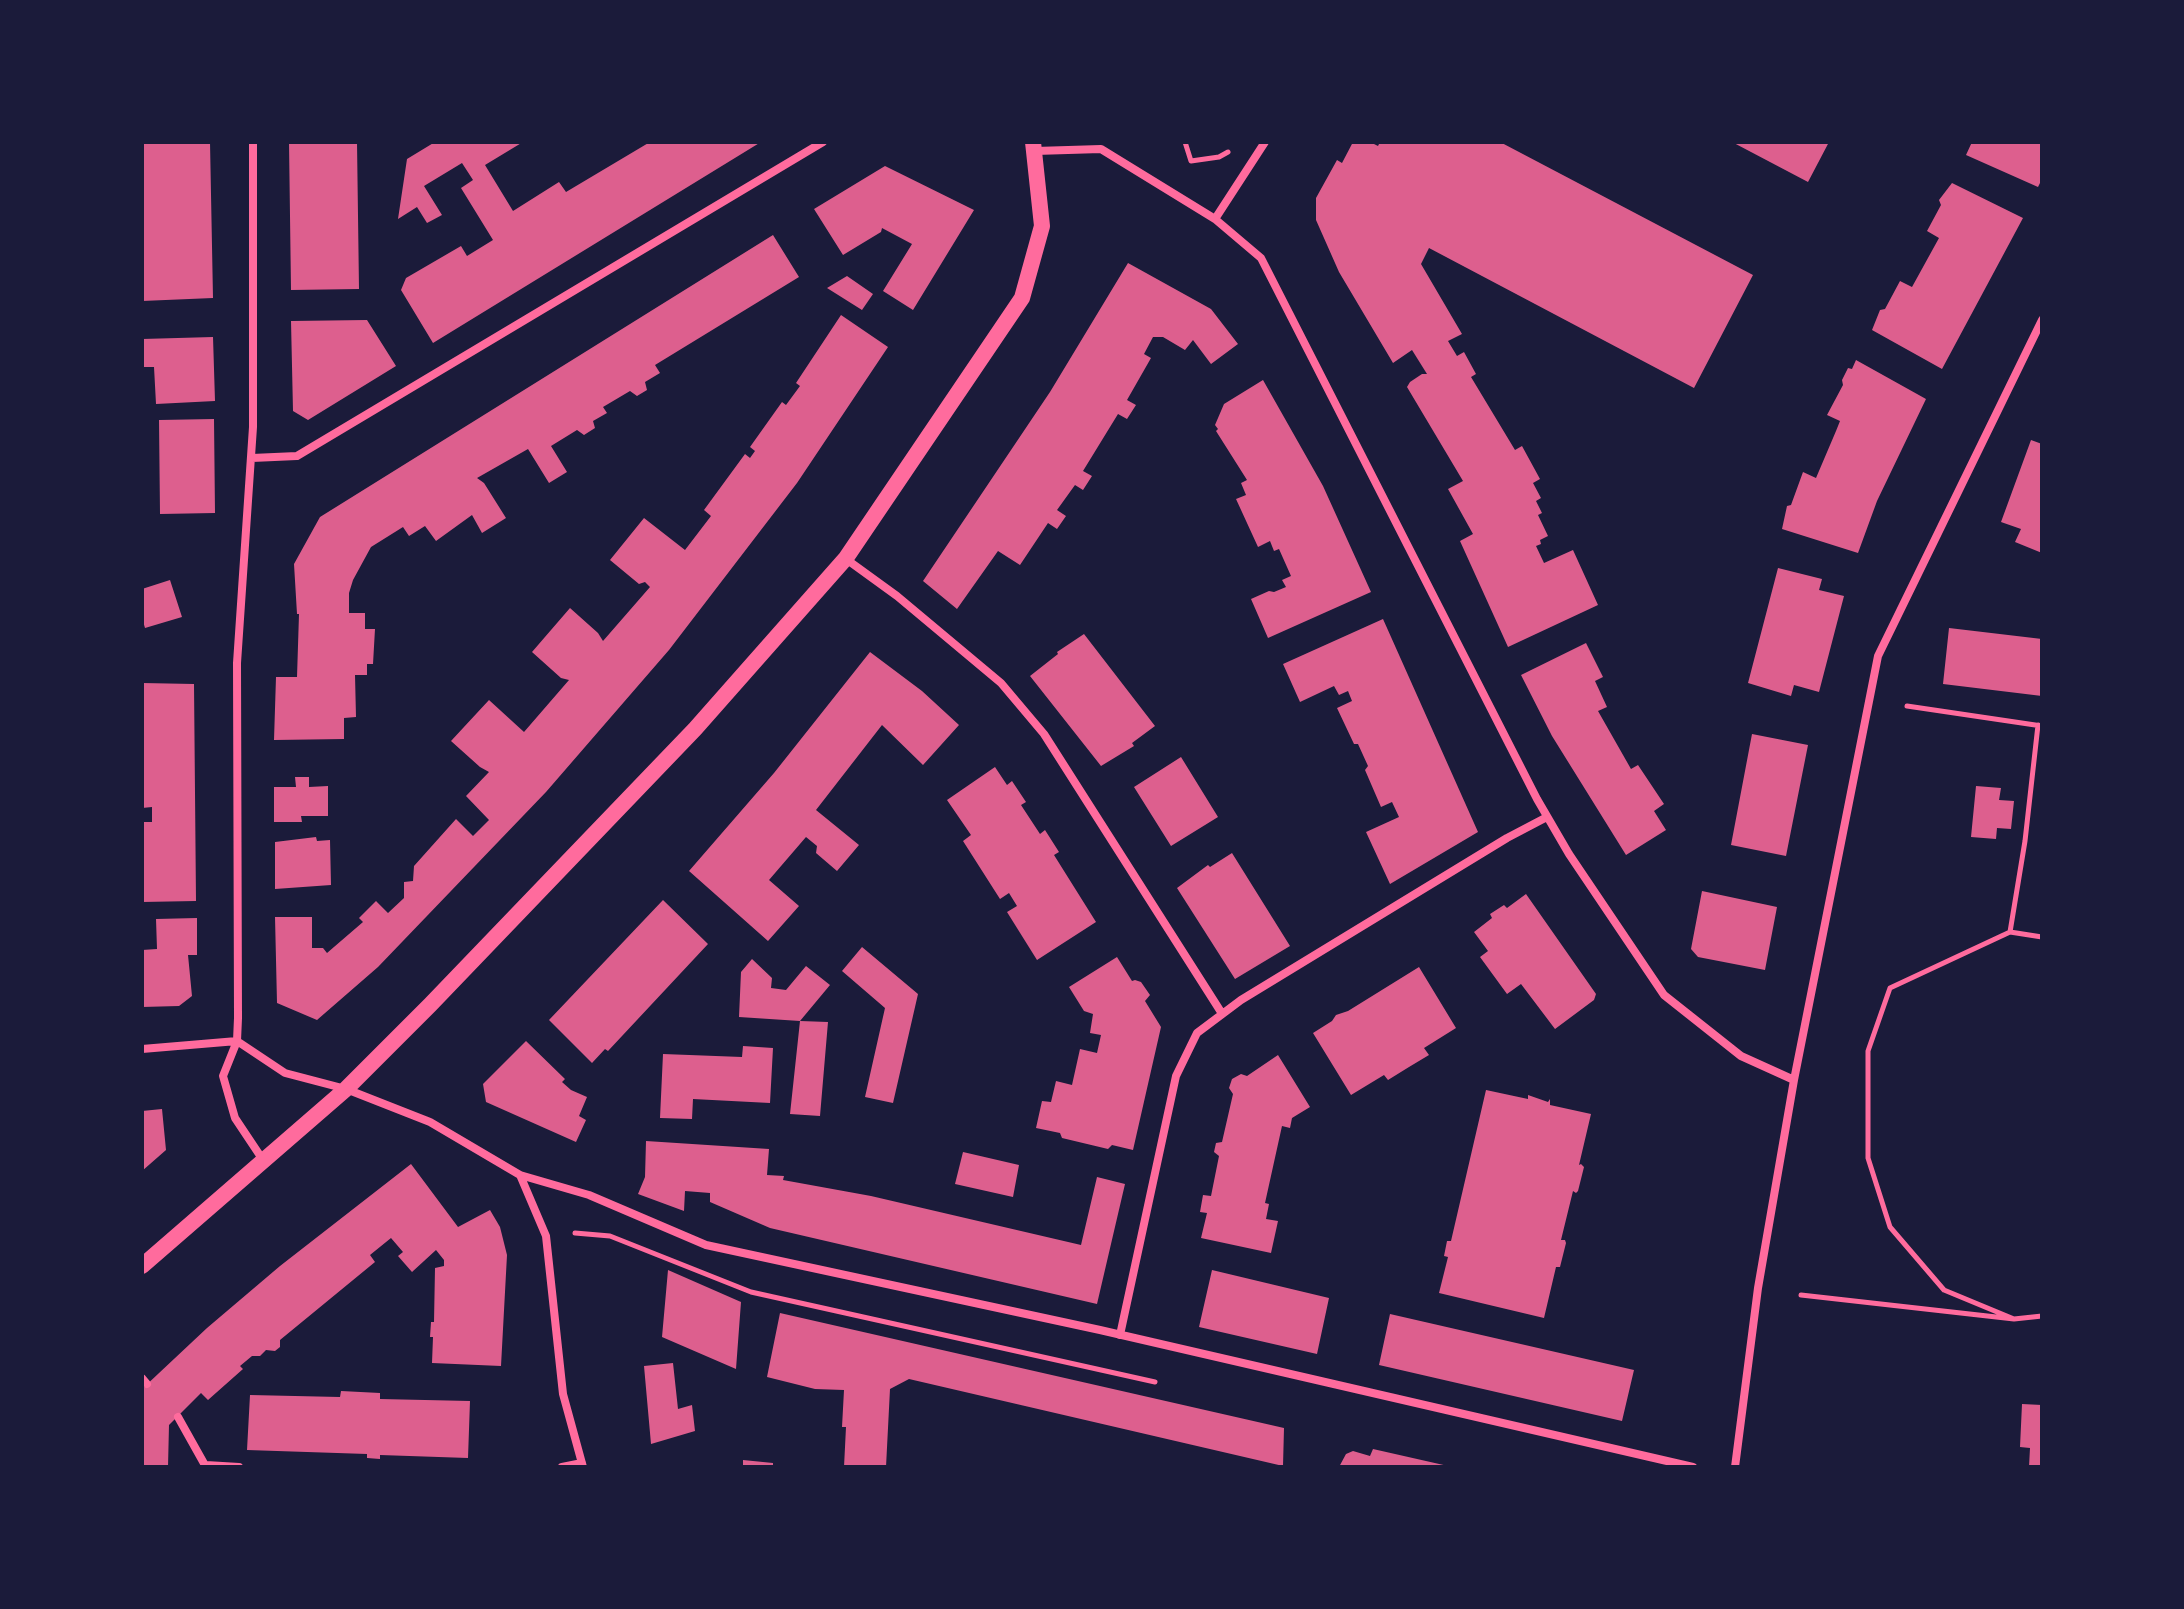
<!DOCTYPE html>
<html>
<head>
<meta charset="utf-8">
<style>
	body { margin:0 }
	#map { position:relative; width:2184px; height:1609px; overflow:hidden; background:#1b1b3a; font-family:"Libre Baskerville",serif }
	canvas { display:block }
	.frame { position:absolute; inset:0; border:144px solid #1b1b3a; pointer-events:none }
</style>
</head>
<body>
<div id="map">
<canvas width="2184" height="1609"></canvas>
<div class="frame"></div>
</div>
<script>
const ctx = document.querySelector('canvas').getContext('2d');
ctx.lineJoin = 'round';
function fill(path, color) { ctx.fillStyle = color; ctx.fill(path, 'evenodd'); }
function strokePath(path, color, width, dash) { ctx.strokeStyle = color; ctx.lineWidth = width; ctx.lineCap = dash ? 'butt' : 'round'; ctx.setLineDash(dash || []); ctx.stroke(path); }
fill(new Path2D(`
	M142,142H210L213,298L142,301Z
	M289,142H357L359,289L291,290Z
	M435,142H523L485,165L513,211L559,182L566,192L650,142H761L433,343L401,290L406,278L461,246L467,256L493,240L461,188L473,180L462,163L424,186L442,215L427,223L417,207L398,219L407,159Z
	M1353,142H1370L1378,146L1380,142H1500L1753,275L1694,388L1429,248L1421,264L1462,334L1448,341L1457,356L1464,352L1476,374L1471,377L1515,450L1522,446L1540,479L1533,483L1541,498L1536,501L1542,513L1538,515L1548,536L1540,540L1541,544L1536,546L1544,563L1573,550L1598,605L1508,647L1460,541L1473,534L1448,489L1463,481L1407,387L1410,382L1422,374H1427L1412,350L1393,363L1339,272L1316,220V198L1337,160L1342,163Z
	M1732,142H1829L1808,182Z
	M1972,142H2042V179L2038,187L1966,155Z
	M885,166L974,210L913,310L883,291L912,244L882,228L881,232L843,255L814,209Z
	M1952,183L2023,218L1942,369L1872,330L1880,310L1885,309L1900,281L1912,287L1939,238L1927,231L1941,205L1939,200Z
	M773,235L799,277L655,365L660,373L645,382L647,390L637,396L630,391L603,407L607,413L593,421L595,428L584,435L577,430L551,446L567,472L549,483L528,449L477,478L484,483L506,518L482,533L472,515L436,541L425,526L409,536L403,527L371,547L353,580L349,593V613H365V629H375L373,664H367V675H355L356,717L344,718V739L274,740L276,677H297L299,614H297L294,564L320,517Z
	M1128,263L1211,309L1238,344L1211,364L1193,340L1185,350L1163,337H1153L1144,354L1151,358L1127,400L1136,405L1127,419L1118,414L1083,471L1092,476L1083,490L1075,485L1057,510L1066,516L1057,529L1048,523L1020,565L998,551L957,609L923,581L1050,392Z
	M847,276L873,294L862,310L827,288Z
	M841,315L888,347L797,483L669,650L546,792L378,967L317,1020L277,1003L275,917H312V948H323L327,953L363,922L359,918L376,901L388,913L404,898V882L413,881L414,866L456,819L473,836L489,820L466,796L489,772L480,767L451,741L489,700L524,732L569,680L561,678L532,652L570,608L598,633L603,641L650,587L645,582L639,584L610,560L644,518L685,550L711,516L704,510L745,454L750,458L755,451L750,447L782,402L786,405L800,386L796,383Z
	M367,320L396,366L308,420L293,411L291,321Z
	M213,337L215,401L156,404L154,367H142V339Z
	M1856,360L1926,399L1877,501L1858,553L1782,529L1787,506L1791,505L1803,472L1816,478L1836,431L1840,421L1827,415L1843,385L1842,380L1848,368L1852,369Z
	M1263,380L1323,486L1371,592L1268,638L1251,599L1269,591L1274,592L1286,587L1282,580L1291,576L1279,549L1274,551L1270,541L1258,547L1236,499L1246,495L1241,483L1247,480L1216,431L1218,429L1215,425L1224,404Z
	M214,419L215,513L160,514L159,420Z
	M2031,440L2042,444V553L2015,542L2021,529L2001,522Z
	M1778,568L1822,579L1819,590L1844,596L1819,692L1794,685L1791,696L1748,683Z
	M170,580L182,617L145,628L142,618V589Z
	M1383,619L1478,832L1390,884L1366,832L1399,817L1392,802L1381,807L1365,770L1368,766L1358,744H1354L1337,708L1352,701L1348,691L1339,695L1334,686L1300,702L1283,664Z
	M1949,628L2042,639V696L1943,684Z
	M1084,634L1155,726L1132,743L1134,746L1101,766L1030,676L1058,654L1057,652Z
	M1586,643L1603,677L1595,681L1607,707L1598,711L1631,769L1638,765L1664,804L1654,811L1666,830L1626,855L1552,736L1521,675Z
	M870,652L922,691L959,725L923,765L882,725L816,810L859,845L837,871L816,853L817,846L806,837L769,880L799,906L768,941L689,871L774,773Z
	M142,683L194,684L196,901L142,902V822H152V807L142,808Z
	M1752,734L1808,745L1786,856L1731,845Z
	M1181,757L1218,817L1171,846L1134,787Z
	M995,767L1007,785L1012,781L1026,802L1021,805L1040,834L1045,830L1059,852L1054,855L1096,922L1037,960L1007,912L1017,906L1009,893L1000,899L963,841L971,835L947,800Z
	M295,777H309V787L328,786V816H301L302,822H274V787H296Z
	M1976,786L2001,788L1999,800L2014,801L2011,829L1997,828L1996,839L1971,837Z
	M316,837L317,841L330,840L331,885L275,889V842Z
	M1232,853L1290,946L1235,979L1177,888L1208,865L1210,867Z
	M1702,891L1777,907L1765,970L1698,957L1691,949Z
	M1526,894L1596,994L1594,1000L1555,1029L1521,984L1507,994L1480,957L1488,951L1474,932L1492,918L1490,914L1504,905L1507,908Z
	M663,900L708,944L608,1051L605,1049L592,1063L549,1020Z
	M197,918V955H188L192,996L179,1006L142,1007V950L157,949L156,919Z
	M862,947L918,994L893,1103L865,1097L885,1008L842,971Z
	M1117,957L1132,981L1135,980L1141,982L1150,995L1145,1001L1161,1027L1133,1150L1112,1145L1108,1149L1062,1138L1060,1133L1036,1128L1042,1101L1051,1102L1056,1081L1072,1085L1080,1049L1097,1053L1101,1035L1090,1033L1093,1014L1084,1011L1069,987Z
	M752,959L772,978L771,988L786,990L806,966L830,985L800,1021L739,1017L741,972Z
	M1419,967L1456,1028L1424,1048L1429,1055L1409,1067L1388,1080L1384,1075L1351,1095L1313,1033L1332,1021L1336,1015L1348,1011Z
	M800,1021L828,1022L820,1116L790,1114Z
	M526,1041L565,1079L562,1082L571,1090L587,1097L579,1116L586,1120L576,1142L486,1102L483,1084Z
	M743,1046L773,1048L770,1103L693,1099L692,1119L660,1118L663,1054L742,1057Z
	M1278,1055L1310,1107L1292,1118L1290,1128L1282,1126L1265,1203L1269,1204L1266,1219L1278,1221L1271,1253L1201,1238L1207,1213L1200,1212L1203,1195L1211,1196L1219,1156L1214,1152L1216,1143L1222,1142L1233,1094L1229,1088L1232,1079L1241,1074L1247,1076Z
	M1486,1090L1528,1099V1095L1548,1102L1550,1099V1105L1591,1114L1579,1165L1581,1164L1584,1167L1578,1191L1576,1193L1573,1191L1561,1240H1565L1566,1243L1560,1267H1556L1544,1318L1439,1293L1448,1257L1444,1256L1447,1241H1451Z
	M162,1109L166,1150L142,1171V1111Z
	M646,1141L769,1149L767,1175L784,1176L783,1180L871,1196L1081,1245L1097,1177L1125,1184L1097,1304L770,1228L710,1202V1193L685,1191L684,1211L638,1194L645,1177Z
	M963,1152L1019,1165L1013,1197L955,1184Z
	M411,1164L458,1227L490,1210L500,1227L507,1255L501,1366L432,1363L433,1337H430L431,1322H434L435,1268L444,1266V1260L436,1250L412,1272L398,1256L403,1252L391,1238L370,1255L375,1262L280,1340V1347L275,1351L266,1350L260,1356H252L240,1366L243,1369L208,1400L201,1393L169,1425L168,1467L142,1466V1389L207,1328L280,1266Z
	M668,1270L741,1302L736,1369L662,1337Z
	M1212,1270L1329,1298L1317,1354L1199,1327Z
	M780,1313L1284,1428L1283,1466L909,1379L890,1389L886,1467H844L846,1427H842L844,1390L815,1389L767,1377Z
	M1390,1314L1634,1370L1622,1421L1379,1365Z
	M673,1363L678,1409L692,1405L695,1431L651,1444L644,1366Z
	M341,1391L380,1393V1399L470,1401L468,1458L380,1455V1459L367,1458V1454L247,1450L250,1395L340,1397Z
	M2022,1404L2042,1405V1467H2029L2030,1448L2020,1447Z
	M1373,1449L1448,1466V1467H1339L1346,1454L1353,1451L1370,1456Z
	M743,1460L773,1463V1467H743Z`), '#dd5f8e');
strokePath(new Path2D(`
	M1185,142L1191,161L1219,157L1228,152
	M1907,706L2042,726
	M2010,932L2025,841L2038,725
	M575,1233L610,1236L751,1292L1155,1382
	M1801,1295L2014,1319L2042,1316
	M2014,1319L1944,1290L1890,1227L1868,1158V1051L1890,988L2010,932L2042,937`), '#ff6b9d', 5);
strokePath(new Path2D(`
	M253,142V427L237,663L238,1018L237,1041L223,1076L235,1118L263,1160
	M1035,151L1101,149L1215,219L1261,258L1537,799L1569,854L1664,995L1741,1056L1794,1080
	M1215,219L1265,142
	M252,458L297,456L823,142
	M846,559L897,596L1001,683L1044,734L1221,1012
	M142,1049L237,1041L285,1073L346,1089L430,1122L520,1175L589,1195L706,1245L1100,1330L1693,1467
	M520,1175L546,1236L563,1394L583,1467
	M1120,1335L1176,1076L1197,1033L1241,1000L1507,838L1547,817
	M142,1378L147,1384
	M178,1417L206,1467
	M206,1465L239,1467
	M562,1467L582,1463
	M1735,1467L1758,1288L1794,1080L1878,656L2042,320`), '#ff6b9d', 8);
strokePath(new Path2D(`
	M142,1266L346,1089L430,1005L695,729L846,558L1022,298L1042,226L1033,142`), '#ff6b9d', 16);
</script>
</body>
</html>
